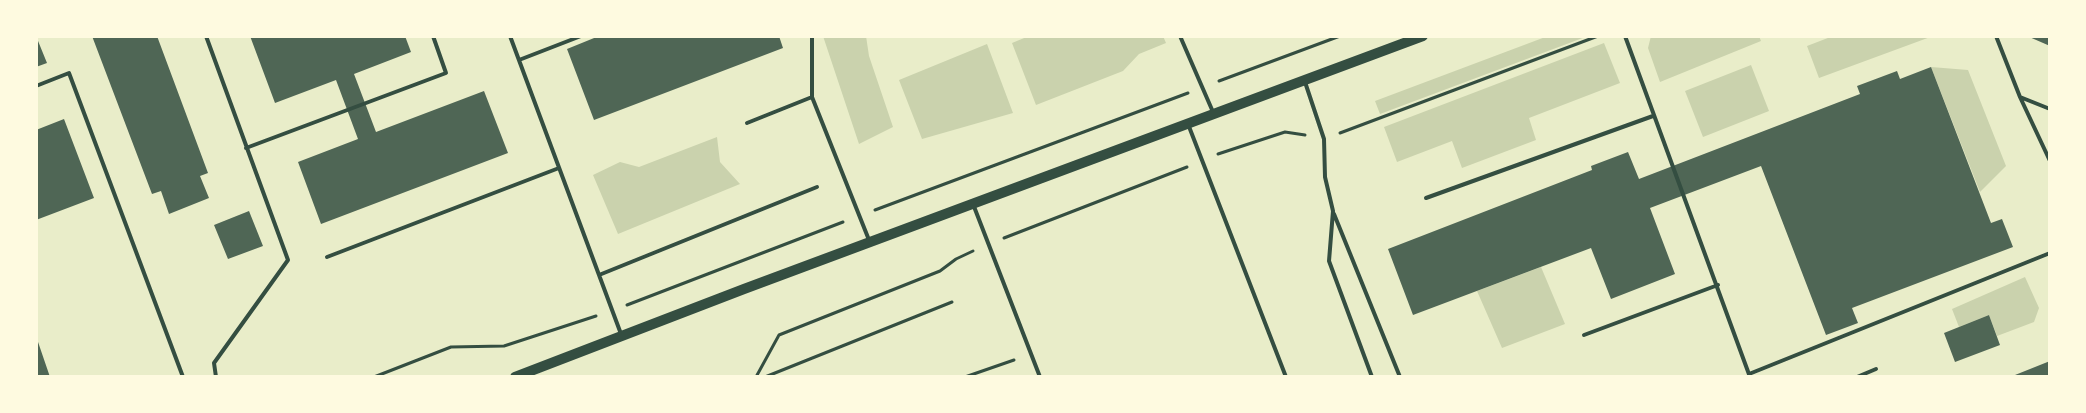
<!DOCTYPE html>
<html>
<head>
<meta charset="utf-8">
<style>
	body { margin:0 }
	#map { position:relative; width:2086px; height:413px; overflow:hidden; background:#e9edc9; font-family:"Fira Sans Condensed",sans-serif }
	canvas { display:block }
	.frame { position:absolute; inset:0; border:38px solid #fefae0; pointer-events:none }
</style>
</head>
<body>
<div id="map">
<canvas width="2086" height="413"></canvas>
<div class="frame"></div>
</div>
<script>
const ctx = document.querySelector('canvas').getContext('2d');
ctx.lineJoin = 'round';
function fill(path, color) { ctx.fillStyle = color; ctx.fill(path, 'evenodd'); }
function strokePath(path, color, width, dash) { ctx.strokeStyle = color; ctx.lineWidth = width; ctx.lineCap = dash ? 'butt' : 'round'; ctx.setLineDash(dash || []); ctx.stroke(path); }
fill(new Path2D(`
	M823,36H866L869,56L893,127L859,144Z
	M1029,36H1163L1166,43L1139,54L1123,71L1036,105L1012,43Z
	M1548,36H1588L1380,114L1375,101Z
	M1651,36H1759L1761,41L1660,82L1648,48Z
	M1833,36H1933L1819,78L1807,46Z
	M1604,43L1620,83L1529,118L1536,140L1462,168L1452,141L1397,162L1384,127Z
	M987,44L1013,113L922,139L899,80Z
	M1751,65L1769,111L1703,137L1685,91Z
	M1931,67L1968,70L2006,166L1980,192Z
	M717,137L720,162L740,184L618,234L593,175L620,162L639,167Z
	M1541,267L1565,324L1502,348L1477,291Z
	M2025,277L2039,308L2034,322L1997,336L1989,315L1959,327L1952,309Z`), '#cad2ad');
fill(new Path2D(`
	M36,36L47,63L36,67Z
	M92,36H157L208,173L200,176L209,198L169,214L161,191L152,194Z
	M250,36H405L411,52L354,74L376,132L484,91L508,153L321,224L298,162L358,139L336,80L275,103Z
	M599,36H779L783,48L594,120L567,49Z
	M2027,36H2050V46Z
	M1931,67L1991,223L2002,219L2013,247L1852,308L1858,323L1826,335L1761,166L1650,208L1675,274L1611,299L1591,248L1413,315L1388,249L1592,170L1591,166L1628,152L1639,179L1860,94L1857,86L1897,71L1900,79Z
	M64,119L94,198L36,220V130Z
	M249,211L263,246L228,259L214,225Z
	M1989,315L2000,345L1955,362L1944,333Z
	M37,339L50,377H36Z
	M2050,361V377H2010Z`), '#4f6655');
strokePath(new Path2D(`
	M1219,81L1340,36
	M1340,133L1598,36
	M1218,154L1285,132L1305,135
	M875,210L1188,93
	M1004,238L1187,167
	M627,305L843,222
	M374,377L451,347L504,346L596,316
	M756,377L779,335L940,271L956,259L973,251
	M765,377L952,302
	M965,377L1014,360`), '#344e41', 3);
strokePath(new Path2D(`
	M206,36L288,260L214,363L216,377
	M510,36L621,334
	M812,36V97L869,240
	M1180,36L1213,112
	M1625,36L1750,377
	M1996,36L2020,97L2050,161
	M519,60L581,36
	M1305,82L1324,139L1325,177L1333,211L1329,261L1372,377
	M36,86L69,73L183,377
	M2020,97L2050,109
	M747,123L812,97
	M1188,124L1286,377
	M246,148L446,73L433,36
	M1426,198L1653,116
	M973,204L1040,377
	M1334,214L1400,377
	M327,257L559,168
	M599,275L817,187
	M1584,335L1718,285
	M1749,374L2050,253
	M1857,377L1876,369`), '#344e41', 4);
strokePath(new Path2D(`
	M515,377L744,289L1423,36`), '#344e41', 10);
</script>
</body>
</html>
